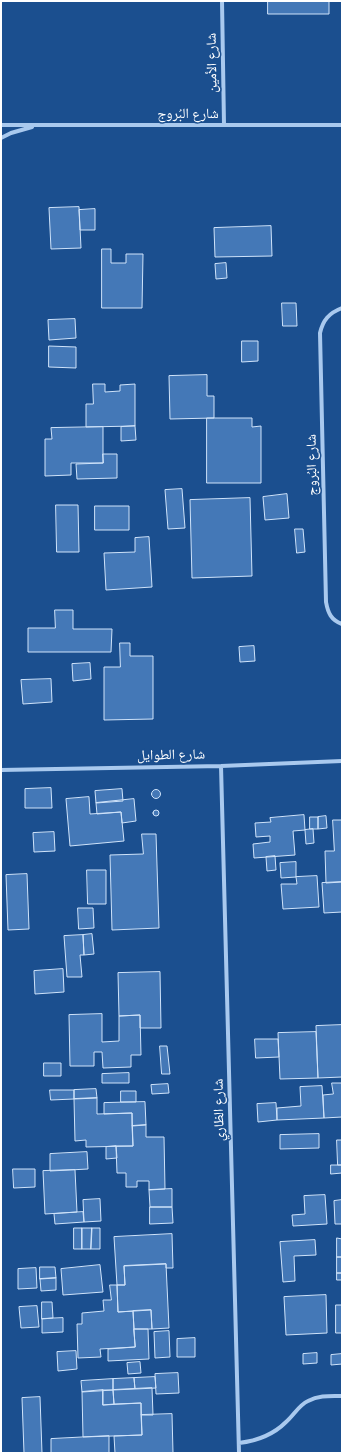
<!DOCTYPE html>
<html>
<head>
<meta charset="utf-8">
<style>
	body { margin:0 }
	#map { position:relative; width:343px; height:1454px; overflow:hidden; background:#1b4f8f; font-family:Figtree,sans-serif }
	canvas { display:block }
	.frame { position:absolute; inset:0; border:2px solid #fff; pointer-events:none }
</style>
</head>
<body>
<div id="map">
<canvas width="343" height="1454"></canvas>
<div class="frame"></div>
</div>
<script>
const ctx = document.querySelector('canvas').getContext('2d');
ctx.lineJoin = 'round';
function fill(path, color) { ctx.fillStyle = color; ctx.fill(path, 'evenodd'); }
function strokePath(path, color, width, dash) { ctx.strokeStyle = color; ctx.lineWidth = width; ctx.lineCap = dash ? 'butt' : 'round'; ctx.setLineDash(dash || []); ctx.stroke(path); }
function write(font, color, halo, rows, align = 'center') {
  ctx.font = font + ' Figtree,"Noto Naskh Arabic",sans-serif'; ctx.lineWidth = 3; ctx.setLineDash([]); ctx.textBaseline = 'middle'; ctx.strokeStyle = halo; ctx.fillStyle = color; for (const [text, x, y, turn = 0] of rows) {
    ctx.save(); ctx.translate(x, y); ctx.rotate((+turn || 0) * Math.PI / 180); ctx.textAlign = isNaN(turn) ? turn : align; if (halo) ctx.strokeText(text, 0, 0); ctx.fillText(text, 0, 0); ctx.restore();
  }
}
const building = new Path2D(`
	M268,1H329V14H268Z
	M79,207L81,248L51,249L49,208Z
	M95,209V230H80L79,210Z
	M271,226L272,256L215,257L214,228Z
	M102,249H111V263H126V254H143L142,308H102Z
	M226,263L227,278L216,279L215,264Z
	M282,303H296L297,326H283Z
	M75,319L76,338L49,340L48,320Z
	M242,341H258V361L242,362Z
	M49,346L76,347V368L49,367Z
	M207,375V396H214V418L170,419L169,376Z
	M93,384H105V392L120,391V385L135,384V426L86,427V404H93Z
	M207,418H252V427L261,426V483H207Z
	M135,426L136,440L121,441V427Z
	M103,427V463H71V475L45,476V439H52L51,428Z
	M103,454H117V478L77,479L76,464L103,463Z
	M182,489L185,528L168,529L165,490Z
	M287,494L289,518L265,520L263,497Z
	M250,498L252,576L192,578L190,500Z
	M56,505H78L79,552H57Z
	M95,506H129V530H95Z
	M295,529H303L305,552L297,553Z
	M149,537L152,587L106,590L104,553L135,552V538Z
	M55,610H73V629H112L111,652H28V628H55Z
	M120,643H130V656H153V719L104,720V667H120Z
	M254,646L255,661L240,662L239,647Z
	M90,663L91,679L73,681L72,664Z
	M51,679L52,702L23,704L21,680Z
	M51,788L52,808H25V789Z
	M122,789L123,801L96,803L95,791Z
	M151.5 794a4.5 4.5 0 1 1 9 0a4.5 4.5 0 1 1-9 0Z
	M89,797L90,814L121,812L124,841L70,846L66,799Z
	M134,799L136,821L122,823L121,812L97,814L96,803Z
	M153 813a3 3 0 1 1 6 0a3 3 0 1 1-6 0Z
	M304,815L305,830L293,831L295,855L254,858L253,844L270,842V836L256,837L255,823L271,822L270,818Z
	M326,816L327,828L318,829V817Z
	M310,817H318V829H310Z
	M333,820H342V882L326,883L325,851H334Z
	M313,829L314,843L306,844L305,830Z
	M54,832L55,851L34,852L33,833Z
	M142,834H156L159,928L112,930L110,855L143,854Z
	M275,856L276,870L267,871L266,857Z
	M296,862V877L281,878L280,863Z
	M87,870H106V904H88Z
	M27,874L29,929L8,930L6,875Z
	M317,876L319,907L283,909L281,884H297L296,877Z
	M342,882V912L324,913L322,883Z
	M78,908H93L94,928L79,929Z
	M92,934L94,954L84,955L83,935Z
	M83,935L84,955H80L82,977H67L64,936Z
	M63,969L64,992L35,994L34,971Z
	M160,972L161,1028H140V1015L119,1016L118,973Z
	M102,1014V1042L119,1041V1016L140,1015L141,1055H131V1067L103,1068L102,1052H94V1066H70L69,1015Z
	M342,1025V1077L318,1078L316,1026Z
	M316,1032L318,1078L280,1079L278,1033Z
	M255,1039H278L279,1057L256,1058Z
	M160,1046H167L170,1074H162Z
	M44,1063H61V1076H44Z
	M129,1073V1083H102V1074Z
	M332,1083H342V1117L324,1118L323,1095L333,1094Z
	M168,1084L169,1093L152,1094L151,1085Z
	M322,1086L324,1118L277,1120V1108L301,1106L300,1087Z
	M96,1089L97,1098L74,1099V1090Z
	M50,1090H74V1099L51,1100Z
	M121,1091H136V1102H121Z
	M97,1098V1114L132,1113L133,1146L86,1147V1140L75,1141L74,1099Z
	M145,1102L146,1125L132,1126V1113L104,1114V1103Z
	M276,1103L277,1120L258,1122L257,1104Z
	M146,1125V1137H164L165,1189L149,1190V1181H137V1187H126V1173H117L116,1146H133L132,1126Z
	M319,1134V1148L280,1149V1135Z
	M337,1140H342V1165H338Z
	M116,1146L117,1158L106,1159V1147Z
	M87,1152L88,1169L50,1171V1154Z
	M331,1165H342V1173L331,1174Z
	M13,1169H35V1187L14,1188Z
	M75,1170L77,1212L45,1214L43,1171Z
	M172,1189V1207H150L149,1190Z
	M325,1195L327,1224L293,1226L292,1215L305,1214L304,1196Z
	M100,1199L101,1221L84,1222L83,1200Z
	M342,1200V1224H335L334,1201Z
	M150,1207H172L173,1223L150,1224Z
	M83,1212L84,1222L55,1224L54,1214Z
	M74,1228H82V1249H74Z
	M82,1228H92L91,1249H82Z
	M92,1228H100V1249H91Z
	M172,1234L173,1268H166V1264L124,1266L125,1285H117L114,1237Z
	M337,1238L342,1239V1257H337Z
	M315,1240L316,1255L294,1256L295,1281L283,1282L280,1242Z
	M337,1257H342V1273H337Z
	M166,1264L169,1328L152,1329L151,1310L118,1312L117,1285H125L124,1266Z
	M100,1265L103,1292L63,1295L61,1269Z
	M40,1267H55L56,1278L40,1279Z
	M36,1268L37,1288L18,1289V1269Z
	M337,1273H342V1280H337Z
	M56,1278V1290L41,1291L40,1279Z
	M110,1285H117L118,1312L133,1311L135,1347L100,1349L101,1357L78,1358L77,1324H82V1313L104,1311L103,1300H111Z
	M326,1295L327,1333L286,1335L284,1297Z
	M42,1302H52L53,1318L42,1319Z
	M336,1305H342V1333H336Z
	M37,1306L39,1327L21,1328L19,1307Z
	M151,1310L152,1329H134L133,1311Z
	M63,1318V1332L42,1333V1319Z
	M134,1329H148L149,1359L108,1361V1349L135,1347Z
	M169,1331L170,1357L155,1358L154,1332Z
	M195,1338V1357H177V1339Z
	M76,1351L77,1369L58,1371L57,1352Z
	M317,1353V1363L303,1364V1354Z
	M342,1354V1364L331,1365V1355Z
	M140,1362L141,1373L128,1374L127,1363Z
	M178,1373L179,1393L156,1394L155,1374Z
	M155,1377L156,1388L135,1389L134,1378Z
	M134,1378L135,1389L113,1390V1379Z
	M113,1379V1390L82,1392L81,1381Z
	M152,1388L153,1415H141V1403L114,1404L113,1390Z
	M103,1390H113L114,1404L103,1405Z
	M103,1390V1405L141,1403L142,1435L83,1437L82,1392Z
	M40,1397L42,1453H24L22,1398Z
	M172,1414L173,1453H115L114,1436L142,1435L141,1415Z
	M109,1436V1453H51V1439Z`);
fill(building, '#4478b7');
strokePath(building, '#cfe3fa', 1);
strokePath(new Path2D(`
	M222,1L224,125
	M1,125H342
	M1,138L11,133L32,127
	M342,308C329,313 323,320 320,333L326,602C328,613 331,620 342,624
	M221,766L239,1453
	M1,770L221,766L342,761
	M239,1443C256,1441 273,1435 286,1422C294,1415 299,1405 308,1401C319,1395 330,1396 342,1396`), '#a9c9ee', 4);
write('14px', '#fff', '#1b4f8f', [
	["شارع الأمين",212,63,-91],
	["شارع البُروج",188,114],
	["شارع البُروج",312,465,-91],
	["شارع الطوايل",171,755,-1],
	["شارع الظاري",219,1110,-91]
]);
</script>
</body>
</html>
